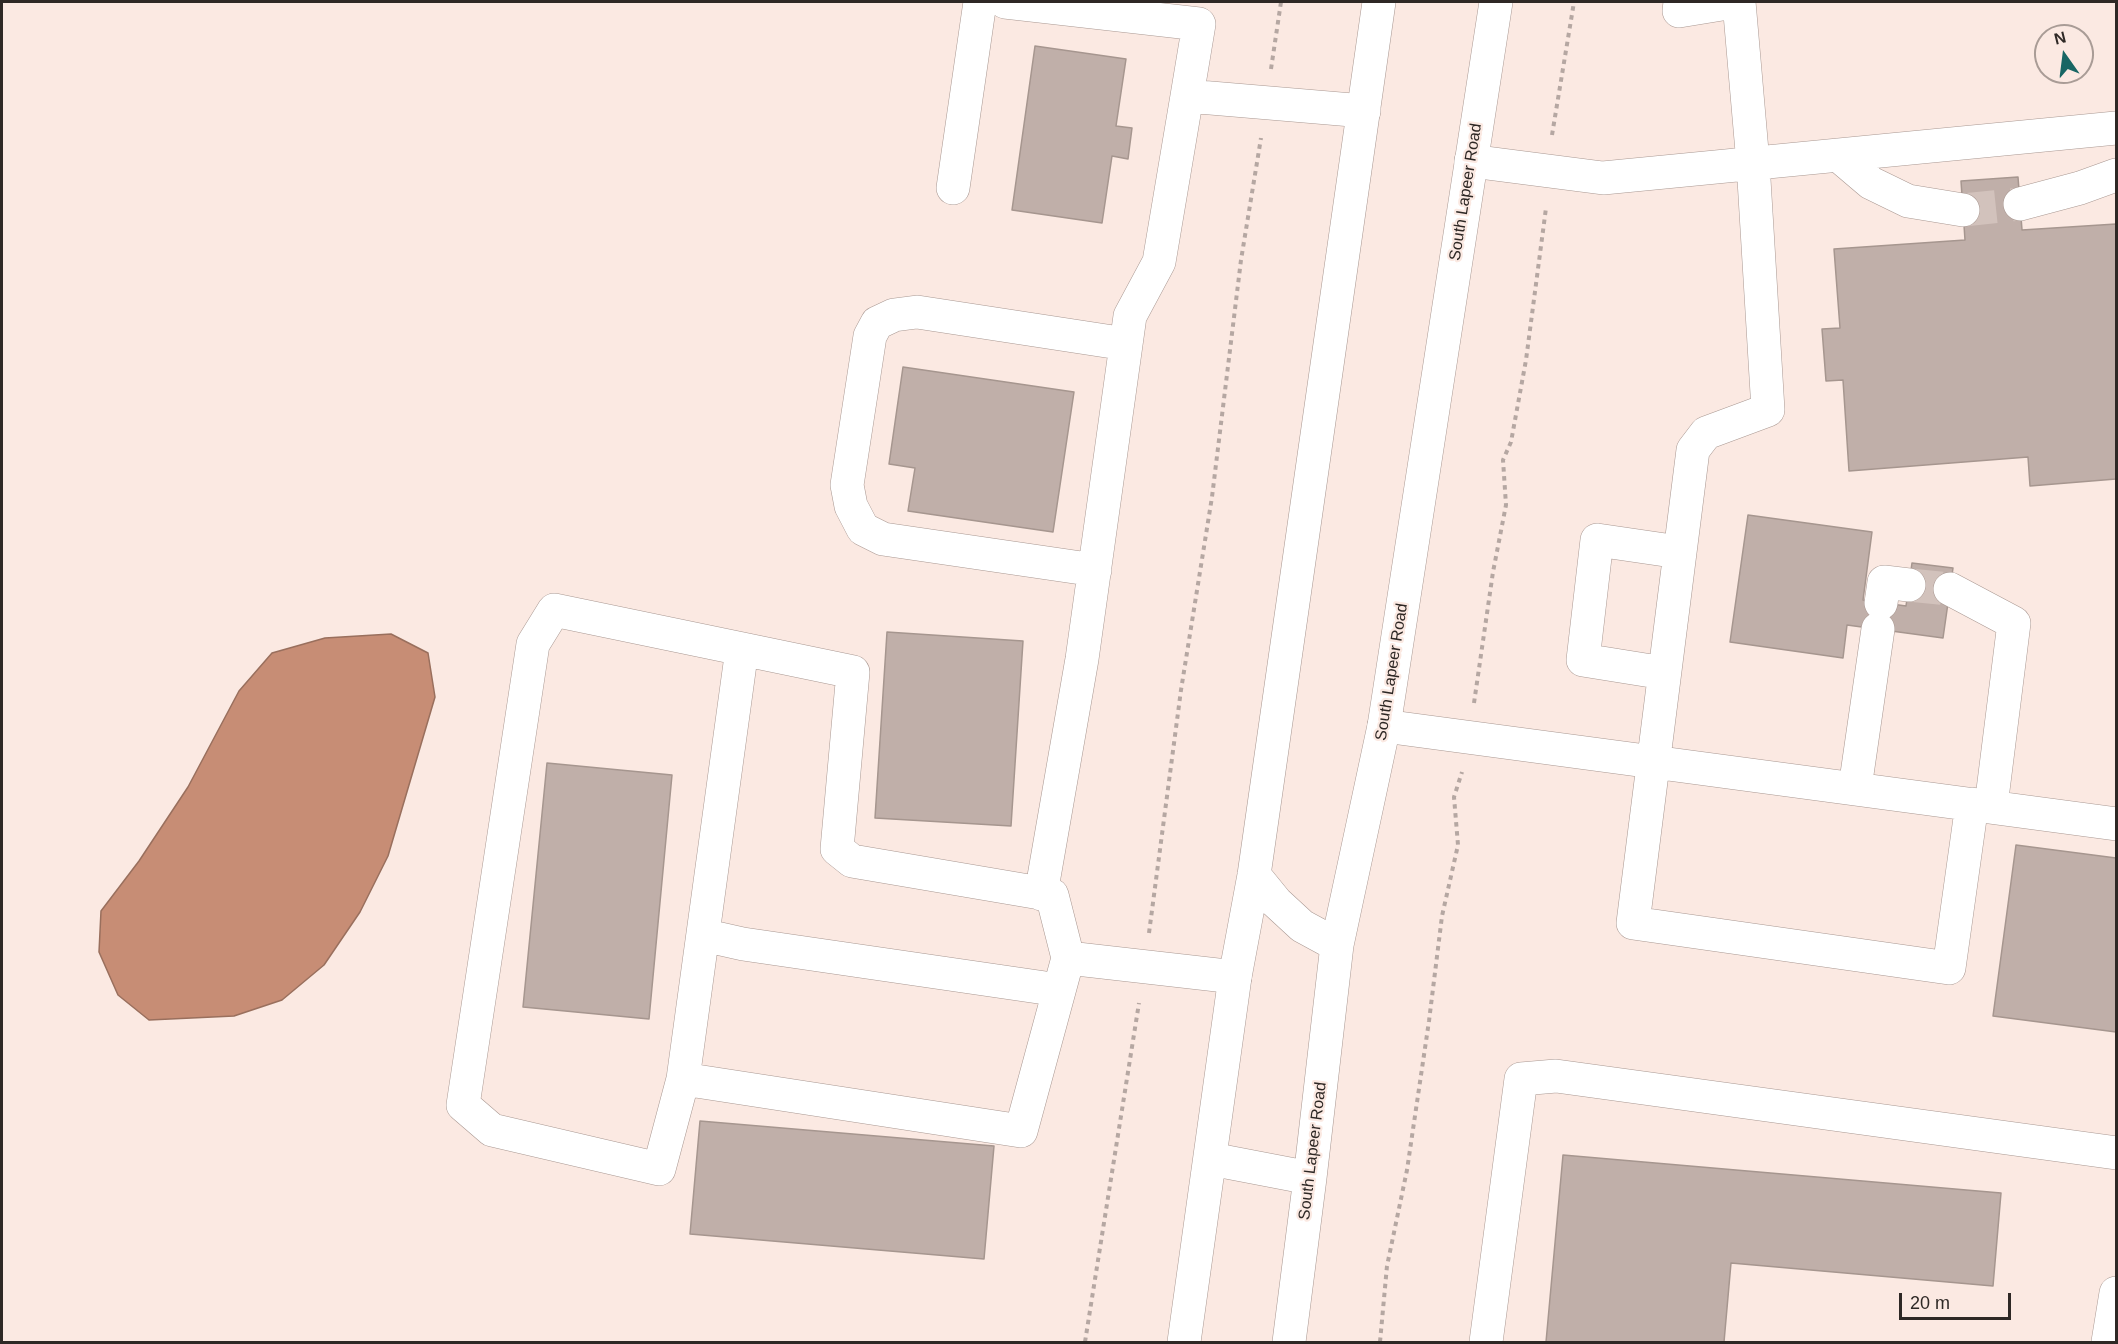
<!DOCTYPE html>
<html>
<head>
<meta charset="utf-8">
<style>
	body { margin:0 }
	#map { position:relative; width:2118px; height:1344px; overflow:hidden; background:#fbe9e2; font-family:Arial,sans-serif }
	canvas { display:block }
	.frame { position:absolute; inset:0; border:3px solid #2e2825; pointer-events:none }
	.north { position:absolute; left:2034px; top:24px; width:60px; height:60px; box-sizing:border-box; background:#fbe9e2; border:2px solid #a99c96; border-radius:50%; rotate:346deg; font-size:16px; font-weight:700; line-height:24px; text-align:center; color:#2e2825 }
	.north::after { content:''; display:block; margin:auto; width:21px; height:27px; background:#186664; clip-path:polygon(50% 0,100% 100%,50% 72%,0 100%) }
	.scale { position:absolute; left:1899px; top:1293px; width:112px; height:27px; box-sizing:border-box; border:3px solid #2e2825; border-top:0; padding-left:8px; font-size:18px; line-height:21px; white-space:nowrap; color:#2e2825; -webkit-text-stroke:4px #fbe9e2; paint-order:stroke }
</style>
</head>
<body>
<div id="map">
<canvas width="2118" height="1344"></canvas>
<div class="frame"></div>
<div class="north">N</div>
<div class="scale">20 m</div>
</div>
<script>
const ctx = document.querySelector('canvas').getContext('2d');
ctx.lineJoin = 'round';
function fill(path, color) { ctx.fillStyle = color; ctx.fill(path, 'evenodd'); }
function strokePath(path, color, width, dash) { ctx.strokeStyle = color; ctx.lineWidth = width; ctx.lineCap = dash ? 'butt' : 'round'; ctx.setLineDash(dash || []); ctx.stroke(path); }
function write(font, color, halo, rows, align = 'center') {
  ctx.font = font + ' Arial,sans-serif'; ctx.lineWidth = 4.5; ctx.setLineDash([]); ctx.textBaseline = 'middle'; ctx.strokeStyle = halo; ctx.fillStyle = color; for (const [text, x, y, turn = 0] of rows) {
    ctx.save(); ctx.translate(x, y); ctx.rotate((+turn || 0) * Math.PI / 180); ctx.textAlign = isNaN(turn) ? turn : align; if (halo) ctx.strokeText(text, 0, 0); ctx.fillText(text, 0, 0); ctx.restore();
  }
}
const water = new Path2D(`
	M391,634L428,653L435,697L388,856L360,912L324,965L282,1000L234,1016L149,1020L118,995L99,952L101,911L139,861L188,787L239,691L272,653L325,638Z`);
fill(water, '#c78d75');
strokePath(water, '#996f5d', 1.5);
const building = new Path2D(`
	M1035,46L1126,59L1116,126L1132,128L1128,159L1112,156L1102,223L1012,210Z
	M2018,177L2022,230L2116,224V479L2030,486L2028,457L1849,471L1843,380L1826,381L1822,329L1840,328L1834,249L1965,240L1961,181Z
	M903,367L1074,392L1053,532L908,511L915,468L889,464Z
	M1748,515L1872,532L1863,600L1906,606L1912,563L1953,568L1943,638L1847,625L1843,658L1730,642Z
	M887,632L1023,641L1011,826L875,818Z
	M547,763L672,775L649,1019L523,1007Z
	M2016,845L2116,858V1032L1993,1016Z
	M700,1121L994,1146L984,1259L690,1234Z
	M1563,1155L2001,1193L1993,1286L1731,1263L1724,1342H1546Z`);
fill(building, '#c0afa9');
strokePath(building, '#a6968f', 1.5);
strokePath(new Path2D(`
	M1963,210L2020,204
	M1909,585L1950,589`), '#d2c2bc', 33, [33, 16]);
const minor = new Path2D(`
	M1005,2L1199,24L1187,96
	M1680,2L1679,11L1734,2
	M1739,2L1753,163L1768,410L1706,433L1693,450L1633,923L1949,968L1972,804
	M1838,155L1871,183L1908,201L1963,210
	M1471,161L1603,178L2116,128
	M953,188L980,2
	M2020,204L2080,188L2116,175
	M1095,570L883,539L863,529L851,506L847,485L870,336L877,323L894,315L917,312L1126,344
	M1950,589L2014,623L1991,806
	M1881,603L1884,582L1909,585
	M1664,673L1583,660L1597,540L1679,552
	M1384,726L2116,824
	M1855,788L1878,629
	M1041,894L1082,659L1130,316L1159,262L1187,96L1364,111
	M703,935L743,944L1059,990
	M1068,958L1052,895L852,861L837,849L853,672L554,610L533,644L463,1105L492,1130L659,1169L683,1079L1021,1131L1068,958L1235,977
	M683,1079L742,649
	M1486,1342L1521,1079L1556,1076L2116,1153
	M2108,1342L2116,1293`);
const major = new Path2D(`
	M1254,875L1276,902L1302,926L1337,945
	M1211,1159L1310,1178
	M1184,1342L1235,977L1254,875L1379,2
	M1289,1342L1310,1178L1337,945L1384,726L1496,2`);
strokePath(minor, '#a99892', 34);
strokePath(major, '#a99892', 34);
strokePath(new Path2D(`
	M1271,69L1281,2
	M1552,135L1574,2
	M1474,703L1493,572L1506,505L1503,460L1511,442L1526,360L1546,208
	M1149,933L1181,690L1212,497L1241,260L1261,138
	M1085,1342L1139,1003
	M1380,1342L1387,1266L1407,1170L1429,1021L1442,916L1458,845L1454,797L1462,772`), '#b5a7a2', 4, [4.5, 4.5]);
strokePath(minor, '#fff', 33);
strokePath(major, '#fff', 33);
write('16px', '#2e2825', '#fbe9e2', [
	["South Lapeer Road",1466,192,-81],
	["South Lapeer Road",1392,672,-81],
	["South Lapeer Road",1313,1151,-83]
]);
</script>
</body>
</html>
